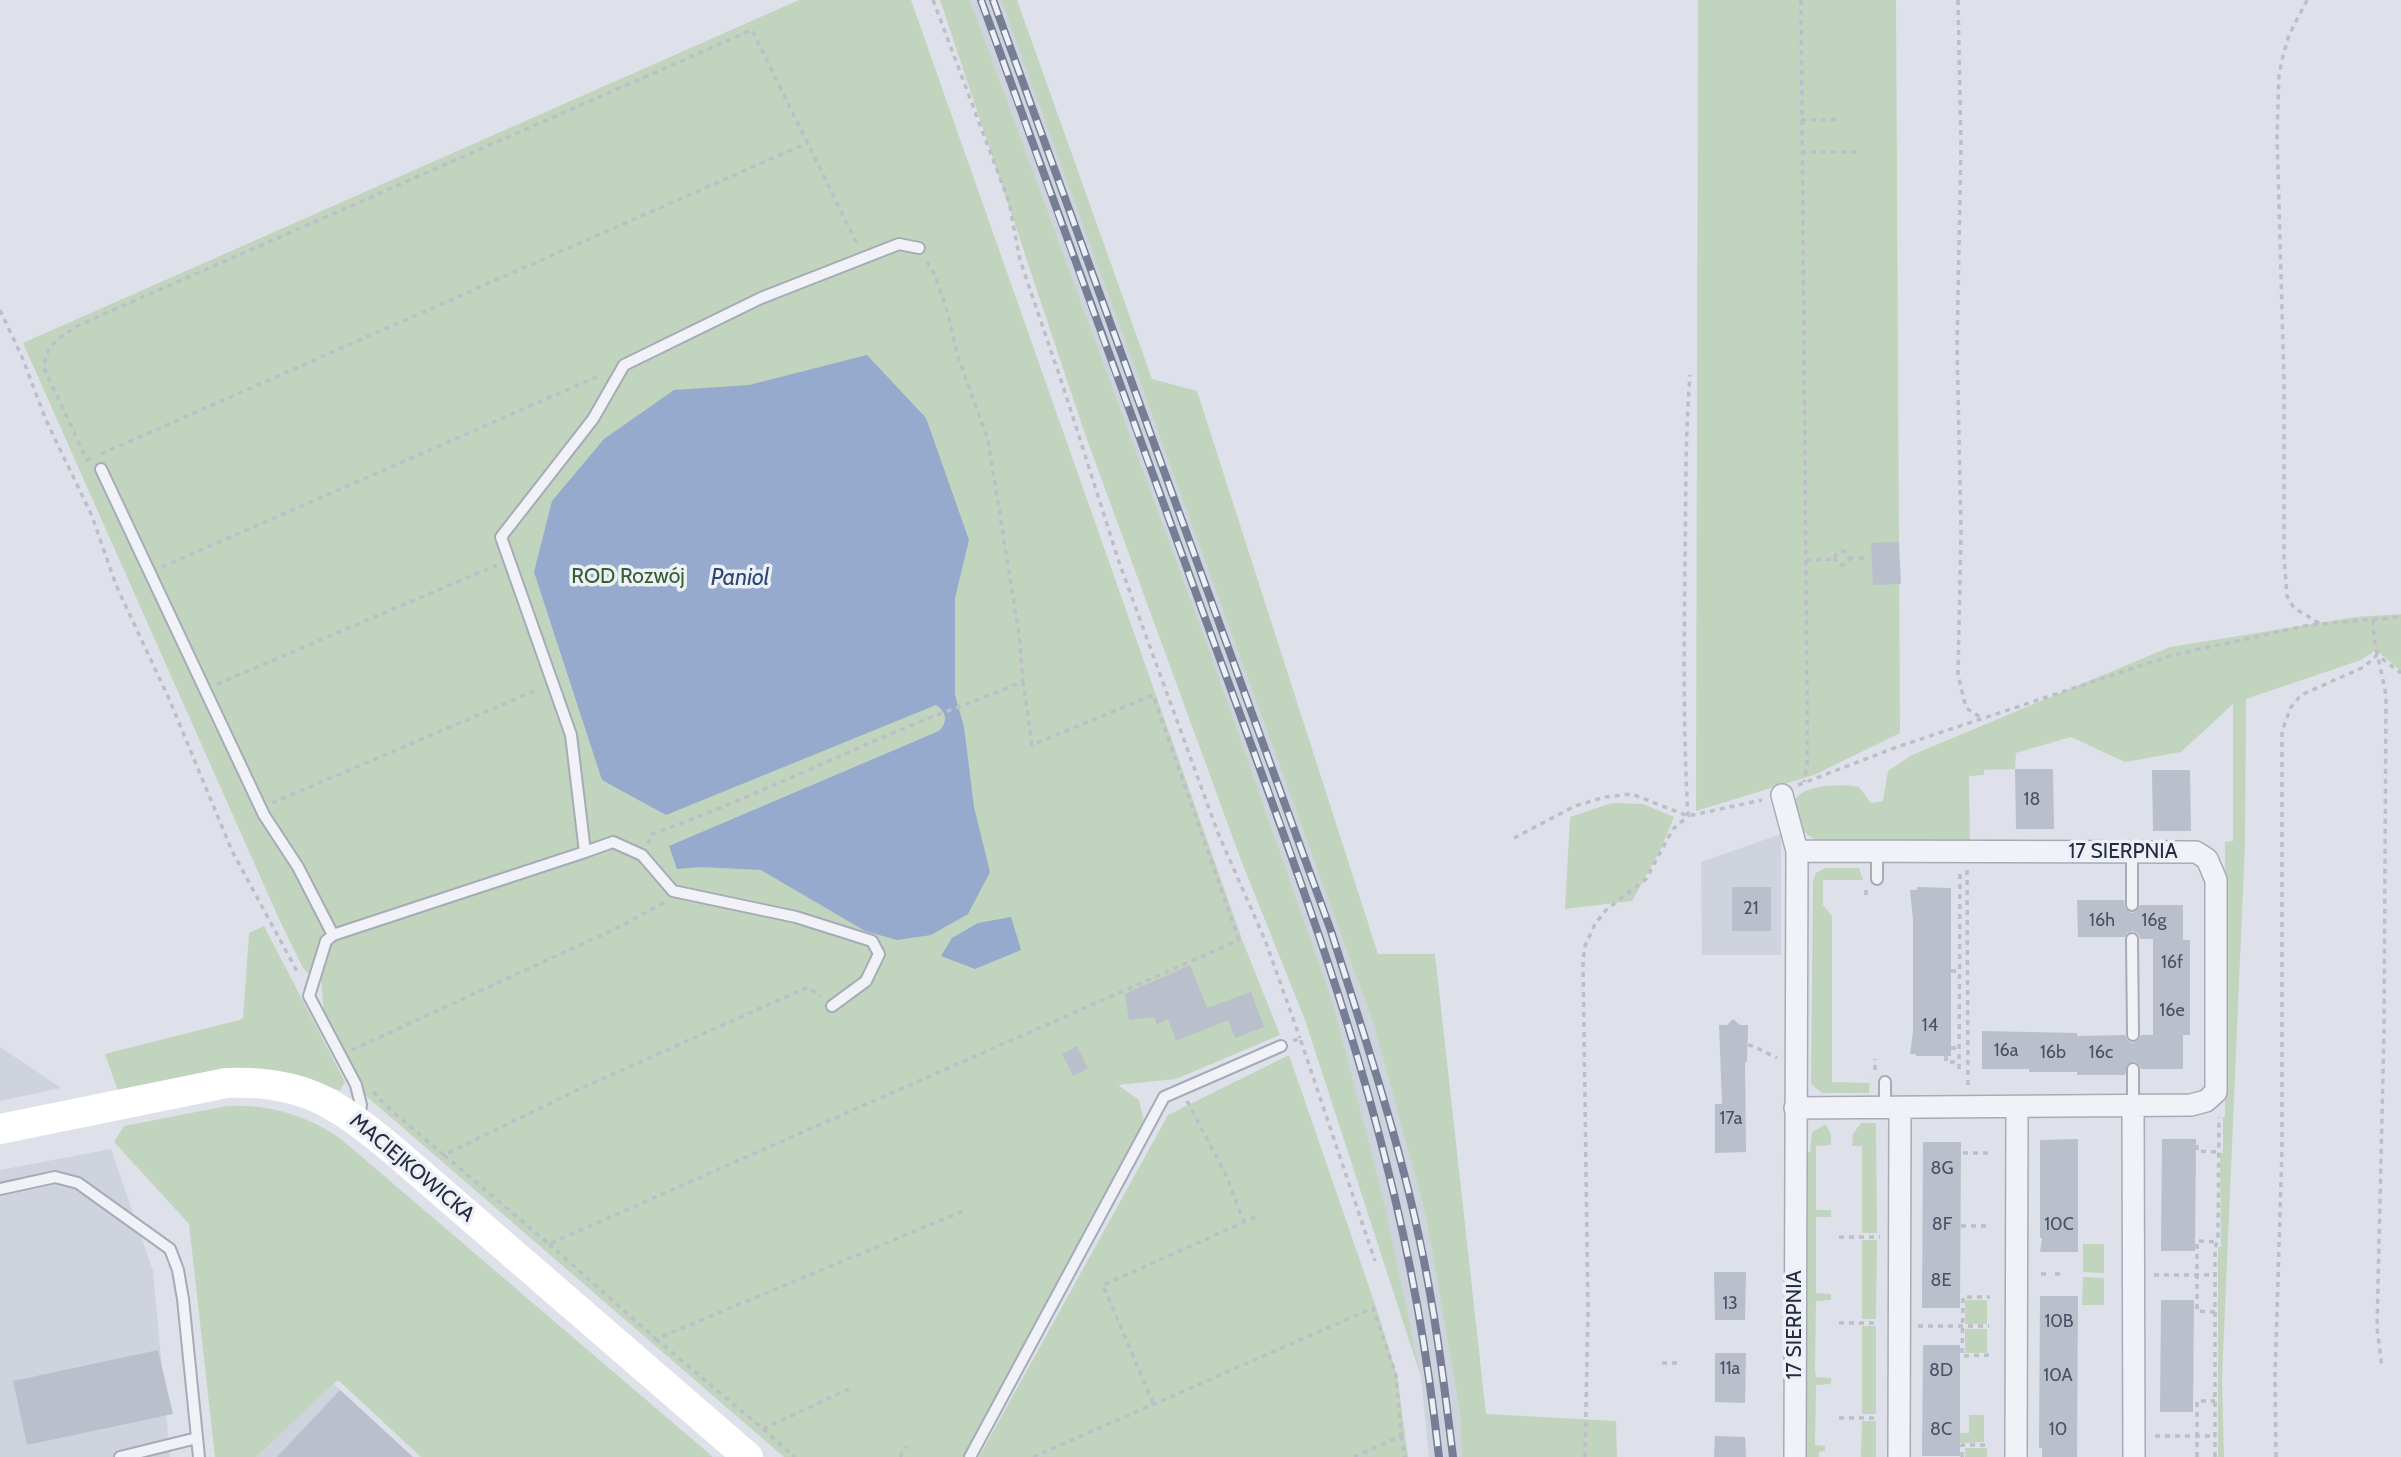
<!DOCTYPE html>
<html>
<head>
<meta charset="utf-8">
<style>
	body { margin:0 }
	canvas { display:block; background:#dee1e9 }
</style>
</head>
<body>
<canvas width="2401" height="1457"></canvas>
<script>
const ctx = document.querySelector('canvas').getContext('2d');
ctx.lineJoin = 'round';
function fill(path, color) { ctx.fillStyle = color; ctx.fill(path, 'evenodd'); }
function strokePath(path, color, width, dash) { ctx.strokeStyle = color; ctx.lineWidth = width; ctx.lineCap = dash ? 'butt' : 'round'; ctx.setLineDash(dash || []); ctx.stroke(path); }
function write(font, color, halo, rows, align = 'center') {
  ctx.font = font + ' Cabin,sans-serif'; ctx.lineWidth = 7; ctx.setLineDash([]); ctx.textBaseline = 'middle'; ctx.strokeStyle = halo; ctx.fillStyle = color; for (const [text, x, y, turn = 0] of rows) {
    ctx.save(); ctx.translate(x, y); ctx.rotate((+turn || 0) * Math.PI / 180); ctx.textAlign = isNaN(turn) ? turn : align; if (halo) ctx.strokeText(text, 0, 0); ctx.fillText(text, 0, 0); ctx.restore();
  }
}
fill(new Path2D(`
	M970,0H1001L1374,1025L1426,1216L1460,1414L1462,1457H1429L1421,1377L1384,1201L1334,1006L1212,658Z
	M1781,834V955H1702L1701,862Z
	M0,1047L61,1088L0,1101Z
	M111,1149L153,1271L170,1457H0V1170Z
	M334,1384L413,1457H256Z`), '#cfd3de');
fill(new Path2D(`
	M799,0H911L1243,942L1280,1035L1176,1079L1118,1085L1139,1100L1144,1122L963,1457H784L365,1095L324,1013L321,979L308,973L303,968L279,919L23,343Z
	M940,0H970L1212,658L1334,1006L1384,1201L1421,1377L1305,1020L1241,860L1085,434Z
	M1001,0H1017L1152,379L1197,391L1378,954H1435L1486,1414L1616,1421L1617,1457H1462L1460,1414L1426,1216L1374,1025Z
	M1698,0H1896L1900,733L1814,775L1696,811Z
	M2401,614V671L2376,650L2361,660L2246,699L2245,843L2222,1378L2224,1457H2218V1247H2221L2220,1153H2223V1117L2225,1116V842L2233,841V704L2181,752L2125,762L2071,737L2016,753L2015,769L1984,770V775L1969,776L1970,842C1937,843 1904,843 1871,843C1854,843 1833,844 1817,840C1803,836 1785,810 1797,797C1810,784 1843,784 1859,787L1871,803L1883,801L1888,771L1912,755L2170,647L2356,617Z
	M1612,803L1643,804L1674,817L1661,849L1632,901L1565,909L1570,817Z
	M1825,868H1859L1863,880H1823V905L1832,916V1082L1870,1083L1871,1068L1869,1093H1822L1811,1084L1813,880L1816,873Z
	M264,926L345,1082L340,1090L254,1069L118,1091L105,1054L243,1019L249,933Z
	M1289,1055L1376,1307L1397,1375L1408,1457H979L1168,1115Z
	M227,1106C268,1104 307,1115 341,1139L713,1457H421L338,1380L256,1457H215L189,1224L114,1142L124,1126Z
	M1861,1123H1876L1877,1233H1862V1146H1852L1853,1134Z
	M1826,1124L1831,1135V1145L1816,1146V1210H1831V1217H1816V1293L1831,1294V1300L1816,1301L1815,1370L1816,1377L1831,1378V1384L1816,1385L1815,1445L1825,1446V1451L1819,1452V1457H1804V1152H1810L1812,1132Z
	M1862,1240H1877L1876,1319H1862Z
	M2083,1244H2104V1273L2083,1272Z
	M2083,1277L2104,1278V1305H2082Z
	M1965,1300H1987V1324H1965Z
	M1862,1326H1876V1414H1862Z
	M1965,1329H1987V1353H1965Z
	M1969,1415H1984V1442L1960,1443V1433H1969Z
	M1862,1421H1876V1457H1861Z
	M1965,1448H1987V1457H1965Z`), '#c1d4be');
fill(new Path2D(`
	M867,355L926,418L969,540L955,598V695L964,727L974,807L990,872L968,914L931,935L897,940L865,931L761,870L700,867L677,869L669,846L939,731C948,722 947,712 936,705L666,815L602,780L534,572L552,501L604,439L674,390L749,385Z
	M1011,917L1021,950L975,969L941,956L952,938L978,923Z`), '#95aacd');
fill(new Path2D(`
	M1899,542L1901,584L1873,585L1871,543Z
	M2015,769H2053L2054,829H2016Z
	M2152,770H2190L2191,831H2153Z
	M1732,887H1771V931H1732Z
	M1917,887L1951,888V1056H1916V1054H1910L1913,1032V920L1910,890H1917Z
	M2077,900H2124L2125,908L2131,913L2136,911L2140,905H2183V940H2190V1035H2183V1069H2141L2139,1065L2134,1061L2127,1065L2125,1075H2077V1072H2029V1069H1982V1031L2077,1033V1036L2125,1035L2127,1040L2132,1043L2138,1041L2141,1035H2153V939H2140L2138,934L2133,931L2127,933L2125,937H2078Z
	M1190,965L1207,1008L1251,992L1264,1027L1235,1038L1228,1020L1176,1041L1168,1019L1157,1024L1154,1017L1129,1020L1125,994Z
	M1733,1019L1740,1025H1748L1747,1062H1745L1746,1152L1715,1153V1104H1722L1719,1025H1727Z
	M1077,1046L1088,1068L1073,1076L1062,1054Z
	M2078,1139V1252H2040L2042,1238H2040V1140Z
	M2162,1139H2196L2195,1251H2161Z
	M1923,1142H1961L1960,1308H1922Z
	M1714,1272H1746L1745,1320H1715Z
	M2040,1296H2078L2077,1457H2042V1448H2039Z
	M2161,1300H2194L2193,1412H2160Z
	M1923,1345H1960V1456H1922Z
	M158,1350L173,1414L27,1445L13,1381Z
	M1715,1353H1746L1745,1403L1715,1402Z
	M340,1390L413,1457H277Z
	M1715,1436L1745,1437L1746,1457H1714Z`), '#babfcc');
const lane = new Path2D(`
	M101,469L264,815L298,867L333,935
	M2132,851V905
	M585,852L613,842L642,855L673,891L796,917L872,941L879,954L866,981L832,1006
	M1877,879V852
	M2132,939L2133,1035
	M2133,1069V1105
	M1885,1108V1082
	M359,1119L361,1105L356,1085L309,996L326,941L333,935L585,852L571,735L501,537L593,419L624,365L761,298L899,244L919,248
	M0,1189L55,1177L78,1183L170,1249L178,1270L183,1299L199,1457
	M120,1457L197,1438
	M970,1457L1164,1097L1281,1046`);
const street = new Path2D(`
	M1782,795L1797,851L1795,1457
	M2133,1105L2134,1457
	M1795,1108L2191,1105L2206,1101L2216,1092V880L2207,859L2196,852L1797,851
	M1899,1457L1900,1108
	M2016,1457L2017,1108`);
strokePath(lane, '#a6abb7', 14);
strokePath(street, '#a6abb7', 24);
strokePath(new Path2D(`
	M933,0L1009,202L1020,260L1063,386L1119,562L1218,833L1265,940L1300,1038
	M1801,0L1807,694V765L1804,782
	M1958,0L1961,146L1957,346L1961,530L1958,675L1966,708L1982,718
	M2307,0L2289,35L2283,56L2279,75L2277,135L2284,381V558L2287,596L2294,608L2319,623
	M1801,120L1841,119
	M1801,152H1862
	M0,310L22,357L46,420L92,516L116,585L170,701L232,851L299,975
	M101,454L807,143
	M90,458L87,460L44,368C45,344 59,339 77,326L752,30L858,246
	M1835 558a7 7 0 1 1 14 0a7 7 0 1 1-14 0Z
	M1849,558H1869
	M1806,560L1835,559
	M162,567L601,375
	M2373,620C2373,646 2382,670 2386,696L2384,1032L2377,1328L2382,1368
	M1023,681L1032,745L1153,695L1240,943
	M217,684L497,565
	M1798,785L1897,747L2173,655L2309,625L2401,617
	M272,803L539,689
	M1514,838L1575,806L1605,797L1632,794L1688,816L1762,800
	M648,844L652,834C745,801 832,758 924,720C957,707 990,696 1023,681L1019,634L988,440L957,354L948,314L935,275L926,260
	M1967,870L1968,1087
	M1866,890V899
	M1951,971H1960
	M1293,1041L1300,1038L1375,1261
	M1748,1045L1753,1046L1777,1058
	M1951,1048H1960
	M352,1050L623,925L665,902
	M1946,1056V1062H1960
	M1959,1069L1960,870
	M1875,1070V1059
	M373,1092L393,1112L444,1155L573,1092L808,987L820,996
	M1187,1101L1226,1175L1244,1222
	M2197,1145V1151L2219,1152
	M1963,1153H1990
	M444,1155L549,1244L1239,940
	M1961,1226H1989
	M1839,1237H1880
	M549,1244L656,1339L963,1211
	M2041,1274H2048
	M2055,1274H2063
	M2154,1275H2215
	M2215,1312L2197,1311V1241L2217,1242
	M1839,1323H1879
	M1918,1326H1989
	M656,1339L763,1429L853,1387
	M1989,1355L1962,1356L1963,1297H1990
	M1662,1363H1679
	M1153,1403L1103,1285L1258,1216
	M1839,1418H1879
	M763,1429L795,1457
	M1401,1436L1405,1457
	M2155,1436H2216
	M900,1457L907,1446
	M1033,1457L1373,1308L1396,1375L1401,1436L1354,1457
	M1585,1457L1588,1312L1583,960L1585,946L1595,924L1606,910L1646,879L1673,829L1688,816C1683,731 1684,646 1685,561C1686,499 1685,437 1690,375
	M1962,1457V1445H1989
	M2197,1457V1401H2215
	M2215,1457V1247L2218,1240L2219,1117
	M2276,1457L2275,1377L2282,1148V731L2291,707L2301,695L2364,667L2377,655L2401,673`), '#bcbfc8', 3.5, [5, 5]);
strokePath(lane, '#f1f2f7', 10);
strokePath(street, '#f1f2f7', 21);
strokePath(new Path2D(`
	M0,1129L226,1083C302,1080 335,1102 392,1149L748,1457`), '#fff', 30);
const rail = new Path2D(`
	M981,0C1059,217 1138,434 1217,651C1278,819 1343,988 1386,1162C1411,1259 1428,1357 1439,1457
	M993,0L1331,931C1363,1032 1397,1133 1419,1237C1435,1310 1444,1383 1453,1457`);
strokePath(rail, '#757e94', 8);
strokePath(rail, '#edf0f6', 5, [16]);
write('18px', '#4a5164', null, [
	["18",2032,800],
	["21",1751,909],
	["16h",2102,921],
	["16g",2154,921],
	["16f",2172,963],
	["16e",2172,1011],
	["14",1930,1026],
	["16a",2006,1051],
	["16b",2053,1053],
	["16c",2101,1053],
	["17a",1731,1119],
	["8G",1942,1169],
	["8F",1942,1225],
	["10C",2059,1225],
	["8E",1941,1281],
	["13",1730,1304],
	["10B",2059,1322],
	["11a",1730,1369],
	["8D",1941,1371],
	["10A",2058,1376],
	["8C",1941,1430],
	["10",2058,1430]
]);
write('21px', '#355e31', '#edf0f6', [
	["ROD Rozwój",628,577]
]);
write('21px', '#252c41', '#edf0f6', [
	["17 SIERPNIA",2123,852],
	["MACIEJKOWICKA",412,1168,40],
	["17 SIERPNIA",1795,1325,-90]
]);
write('italic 23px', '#2b4679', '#edf0f6', [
	["Paniol",740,578]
]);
</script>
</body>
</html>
